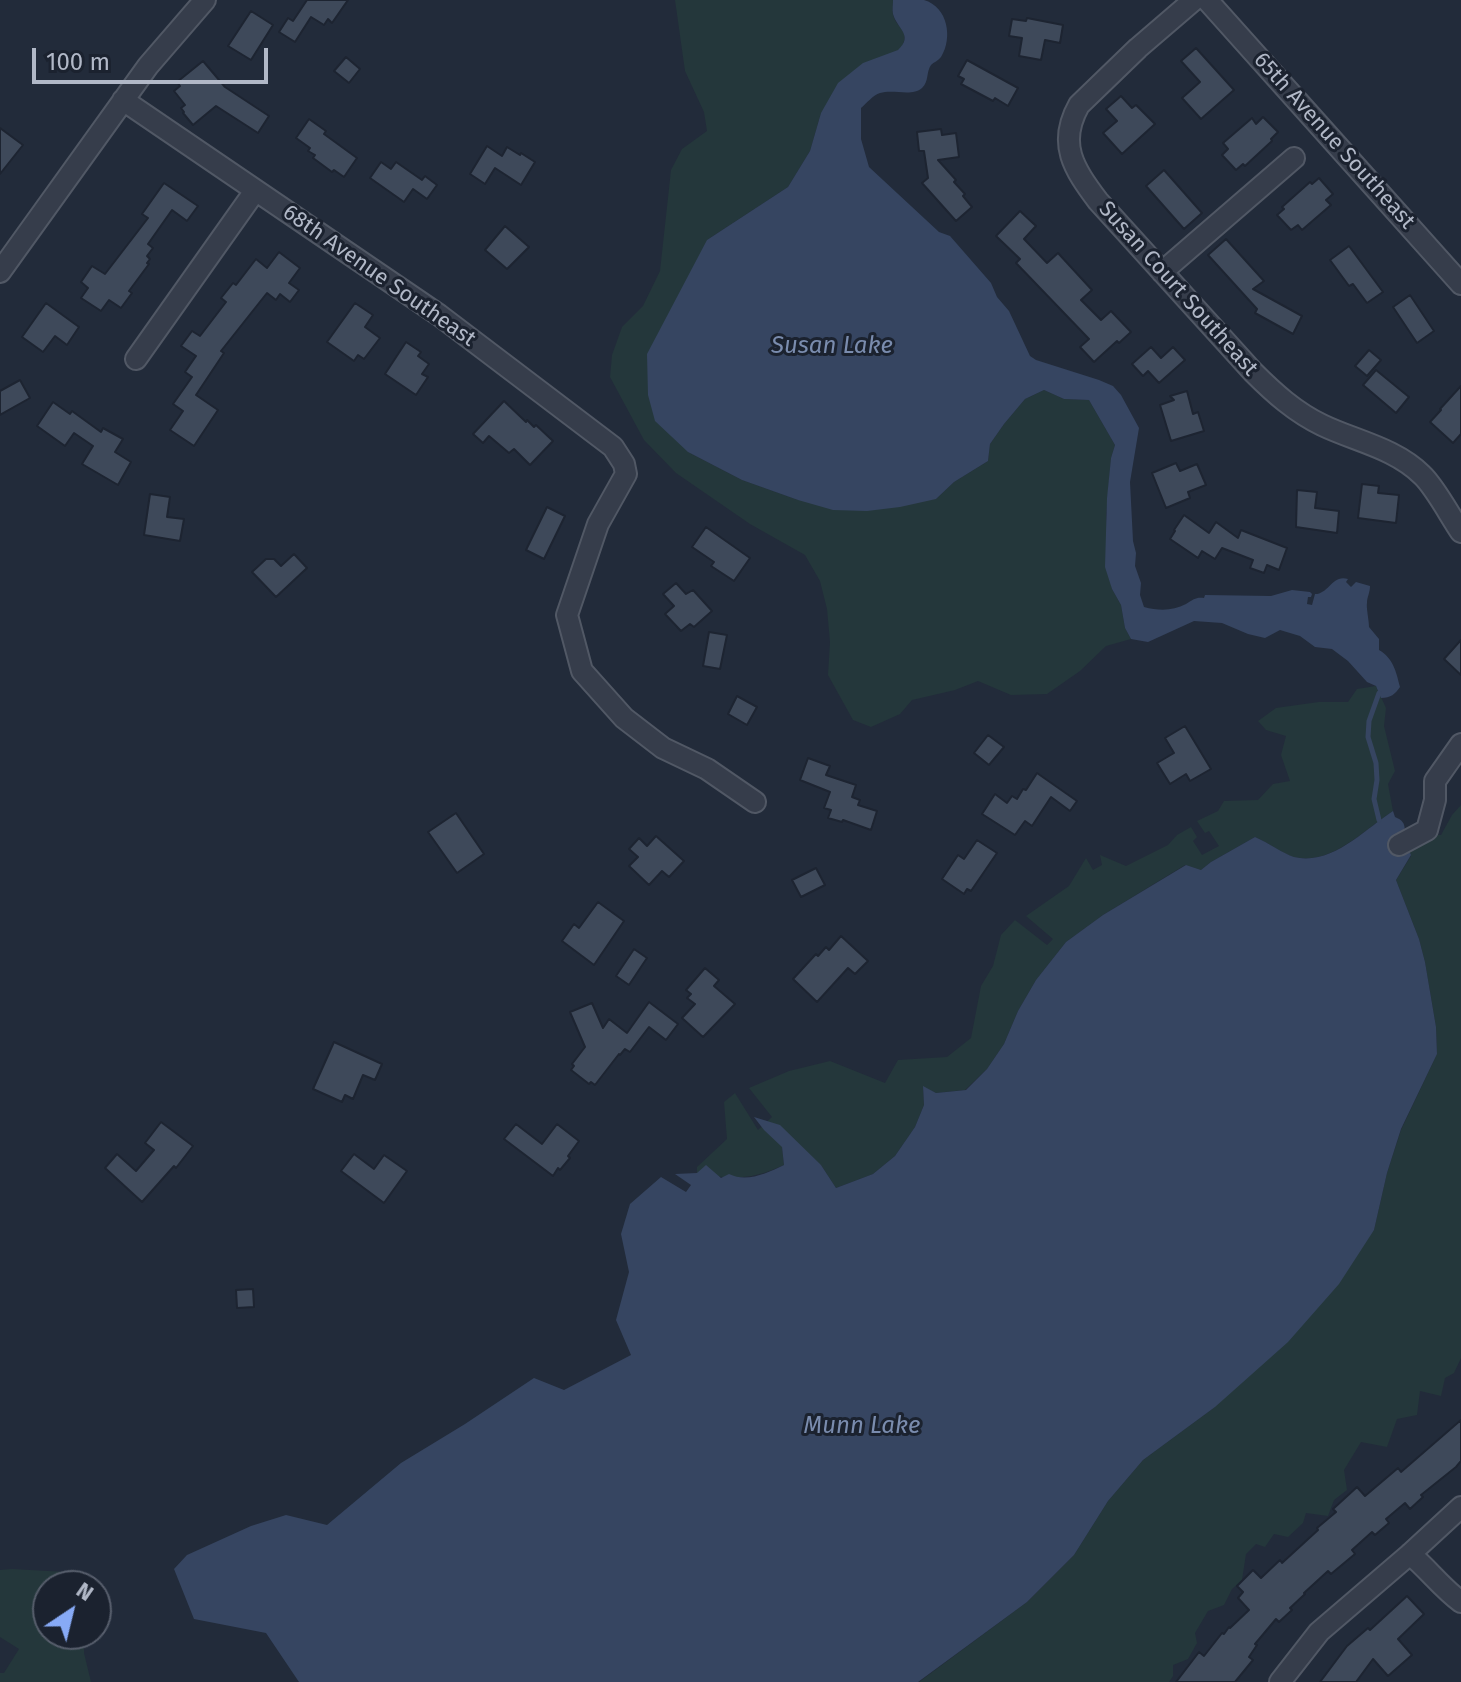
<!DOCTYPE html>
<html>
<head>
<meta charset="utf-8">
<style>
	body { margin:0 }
	#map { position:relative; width:1461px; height:1682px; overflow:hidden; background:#222b3a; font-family:"Fira Sans",sans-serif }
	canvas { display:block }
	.north { position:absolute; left:32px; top:1570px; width:80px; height:80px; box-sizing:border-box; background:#1b222f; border:2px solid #575e6c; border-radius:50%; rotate:35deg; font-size:22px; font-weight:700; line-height:32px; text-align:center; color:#b1b8c7 }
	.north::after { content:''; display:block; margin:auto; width:28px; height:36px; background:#87aaf6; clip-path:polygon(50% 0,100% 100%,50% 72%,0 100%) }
	.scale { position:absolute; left:32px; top:48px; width:236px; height:36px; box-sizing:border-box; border:4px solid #b1b8c7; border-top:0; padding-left:10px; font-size:24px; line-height:28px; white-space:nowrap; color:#b1b8c7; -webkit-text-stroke:6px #1b222f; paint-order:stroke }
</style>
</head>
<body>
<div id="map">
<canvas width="1461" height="1682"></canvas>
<div class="north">N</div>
<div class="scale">100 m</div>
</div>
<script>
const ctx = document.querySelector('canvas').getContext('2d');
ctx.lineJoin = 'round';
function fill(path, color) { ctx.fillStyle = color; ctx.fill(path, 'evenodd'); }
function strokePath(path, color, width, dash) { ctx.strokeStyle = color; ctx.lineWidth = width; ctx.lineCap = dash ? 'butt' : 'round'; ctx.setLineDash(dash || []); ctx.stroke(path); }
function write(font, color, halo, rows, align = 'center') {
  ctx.font = font + ' "Fira Sans",sans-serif'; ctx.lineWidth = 6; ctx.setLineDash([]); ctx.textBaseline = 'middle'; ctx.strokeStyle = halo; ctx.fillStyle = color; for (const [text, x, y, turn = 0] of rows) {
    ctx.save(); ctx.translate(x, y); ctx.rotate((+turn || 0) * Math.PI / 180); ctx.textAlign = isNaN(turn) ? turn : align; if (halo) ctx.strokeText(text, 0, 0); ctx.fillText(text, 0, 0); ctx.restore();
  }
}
fill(new Path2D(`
	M675,0H893C893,5 892,10 893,15C897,29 910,30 902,47L821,113L810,151L788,187L707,240L688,452L742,480L798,500L936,499L954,482L988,461L990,444L1004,424L1025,399L1044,390L1064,399L1089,400L1115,445L1111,458L1106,516L1112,589L1121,605L1125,628L1131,639L1106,646L1080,671L1047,694L1011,695L978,681L955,690L912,700L900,714L871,727L853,720L828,675L830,642L827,609L820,581L805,555L750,524L676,473L644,440L610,377L612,355L622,327L643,306L660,271L671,170L682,149L707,131L704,112L685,71Z
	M1376,686L1386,708L1384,726L1395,771L1388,784L1393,811C1365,829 1331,866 1294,857C1285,855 1267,842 1255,837L1211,862L1201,870L1185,865L1103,915L1066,942L1036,980L1018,1011L1004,1044L987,1069L965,1090L936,1093L923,1087L924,1105L915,1127L895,1156L873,1174L836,1188L821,1165L782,1147L784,1165C751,1180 732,1180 697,1173V1167L727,1139L724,1102L735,1093L758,1130L772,1117L749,1088L789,1071L830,1061L885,1083L898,1060L947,1057L971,1038L981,986L993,966L1001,935L1015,920L1047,945L1053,939L1026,916L1069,886L1086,858L1093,870L1102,865L1100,855L1126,866L1168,845L1177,835L1191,827L1197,837L1193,841L1202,855L1219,846L1209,831L1205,833L1197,821L1218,811L1224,801L1258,800L1273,784L1290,781L1281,755L1286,736L1266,730L1258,721L1276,708L1319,702H1348L1357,689Z
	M1461,805V1358L1454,1373L1445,1378L1441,1396L1420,1391L1417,1415L1397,1419L1387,1447L1361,1442L1344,1470L1347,1490L1334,1500L1328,1516L1306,1513L1303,1523L1288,1537L1274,1534L1265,1547L1256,1544L1246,1554L1242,1580L1232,1589L1224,1605L1208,1611L1195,1633L1197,1643L1188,1659L1173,1665V1676L1169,1682H919L1027,1602L1074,1555L1108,1501L1143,1460L1215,1407L1374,1230L1387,1173L1401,1130L1437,1054L1436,1027L1425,962L1419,939L1396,880L1411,856L1408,848L1425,834L1441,835L1452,815Z
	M12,1569L66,1572L74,1586H48V1634H84V1653L91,1682H0V1673H4L19,1649L0,1637V1570Z`), '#24373b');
fill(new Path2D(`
	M893,0C902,0 916,0 924,0C948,7 953,38 941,57C938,61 934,62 931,65C926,72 929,82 922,88C912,97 894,89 880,93C873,95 867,103 861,108V139L869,167L939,232L950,236L991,283L997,297L1009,311L1030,356L1036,360L1099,380L1113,386L1121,395L1139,428L1130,482L1133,541L1136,553L1135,566L1141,583L1140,595L1144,607C1159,611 1173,611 1186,604C1194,599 1196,597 1204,598L1205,595L1271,596L1292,590L1310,592L1312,594L1311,597H1308L1307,604L1312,605L1315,594C1329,594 1332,574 1348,579L1346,582L1351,587L1356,582L1370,586C1370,593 1367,597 1367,603C1366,607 1369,620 1369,627L1379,639V650C1393,658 1396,671 1400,687C1395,694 1391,698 1381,698L1376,686L1367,682L1348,661L1332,649L1315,647L1300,636L1280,630L1265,638L1248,634L1222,623L1194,621L1148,642L1131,639L1125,628L1121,605L1112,589L1105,567L1107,498L1111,458L1115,445L1089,400L1064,399L1044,390L1025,399L1004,424L990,444L988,461L954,482L936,499L900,507L867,511L833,510L798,500L742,480L688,452L655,421L648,395L647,354L707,240L788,187L810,151L821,113L838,83L863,63L898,50C914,35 897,29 893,14C892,9 893,5 893,0Z
	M1393,811L1395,817C1410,823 1402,831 1406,844C1407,848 1410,852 1411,855L1396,880L1419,939L1425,962L1436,1027L1437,1054L1401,1129L1387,1173L1374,1230L1339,1284L1288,1342L1215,1407L1143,1460L1108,1501L1074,1555L1027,1602L918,1682H299L266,1633L194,1619L174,1569L187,1555L251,1526L286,1515L327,1525L401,1463L465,1424L534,1378L564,1390L631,1355L616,1320L629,1272L621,1234L630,1204L661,1177L686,1192L691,1185L675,1174L697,1173L706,1165L721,1178L729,1174C747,1183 767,1173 784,1165L782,1147L764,1130L754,1117L780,1125L821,1165L836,1188L873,1174L895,1156L915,1127L924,1105L923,1086L936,1093L966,1090L987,1069L1004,1044L1018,1011L1036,980L1066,942L1103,915L1186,865L1201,870L1211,862L1255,837C1267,842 1284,854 1294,857C1332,866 1365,829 1393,811Z`), '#364561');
strokePath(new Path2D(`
	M1379,693L1369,721L1368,737L1376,763L1377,780L1374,799L1379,820`), '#364561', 5);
const building = new Path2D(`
	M307,0H348L332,23L328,19L324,25L311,17L295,42L279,32L288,18L293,21Z
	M251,11L273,25L251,60L228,46Z
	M1027,18L1063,25L1060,43L1045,40L1041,60L1019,56L1022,38L1009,36L1012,19L1026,21Z
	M1196,48L1234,90L1201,119L1182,98L1200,82L1181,61Z
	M346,57L360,69L349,83L334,71Z
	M967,60L1018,88L1008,106L995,98L993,101L961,84L964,79L958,76Z
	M203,61L225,87L269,116L258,133L216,106L193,125L183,113L184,112L181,108L185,105L174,91L180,86L177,82Z
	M1121,96L1132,108L1136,105L1155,124L1122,154L1103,133L1117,121L1106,109Z
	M1263,117L1278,132L1271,139L1272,141L1245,166L1243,164L1236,170L1222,155L1228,149L1223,143L1252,118L1256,124Z
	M309,119L326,131L324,134L357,158L344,177L334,170L332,172L313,158L315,155L308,151L310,148L296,138Z
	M0,128L23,145L0,174Z
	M941,129L942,135L956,133L959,157L938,160L956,180L954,182L965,194L963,196L972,207L956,221L922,183L928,178L924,151H919L917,132Z
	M487,146L502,156L507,147L520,155L521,153L535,162L521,185L495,168L485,184L470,174Z
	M381,162L391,169L396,162L422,180L425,176L437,185L427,199L413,189L404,202L370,178Z
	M1164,170L1202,213L1184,229L1146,186Z
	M1319,178L1333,194L1326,200L1331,205L1302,230L1298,225L1291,230L1277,215L1284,209L1282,207L1310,182L1312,184Z
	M164,183L198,206L187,221L172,210L148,244L153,248L147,256L150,259L147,263L149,264L129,291L132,293L121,308L109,300L101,311L81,298L88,288L81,282L92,266L105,274L148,218L142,214Z
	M1020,211L1036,226L1024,239L1047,263L1058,253L1092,290L1081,300L1101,320L1111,311L1131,332L1119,343L1117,341L1094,362L1080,347L1089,339L1016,263L1020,259L996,236Z
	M505,226L529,247L507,269L485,250Z
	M1226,239L1264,281L1253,289L1302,316L1293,334L1255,313L1257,309L1208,255Z
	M1349,246L1383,292L1367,303L1353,284L1349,286L1330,260Z
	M279,252L300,268L289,283L299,290L290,302L280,294L276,300L267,293L221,351L224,353L196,395L218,410L194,446L170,430L183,411L173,404L192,377L185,372L196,356L181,346L192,331L200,336L226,302L221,298L233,283L236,285L256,259L267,268Z
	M1410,295L1434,331L1417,343L1393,307Z
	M46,303L79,327L67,345L55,336L43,352L22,337Z
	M355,303L373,315L365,327L380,338L364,359L358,355L354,361L327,342Z
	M406,342L421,352L418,356L429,364L422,374L428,377L416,395L385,374Z
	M1151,347L1161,358L1173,347L1185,360L1159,383L1148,371L1143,376L1132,364Z
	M1369,350L1381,360L1367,376L1355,366Z
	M1376,370L1409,397L1396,413L1363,385Z
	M20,380L30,398L0,415V391Z
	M1461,386V434L1453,443L1430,422L1441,410L1440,409Z
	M1187,391L1193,414L1198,412L1204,431L1171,441L1160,405L1174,400L1170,396Z
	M504,401L526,422L527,420L534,427L536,425L553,441L530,465L514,449L509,453L489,436L483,443L473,434Z
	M53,402L70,414L72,411L101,432L103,428L123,439L115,452L131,462L118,485L82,464L93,446L74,433L65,446L37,426Z
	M1176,463L1180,471L1197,464L1206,485L1188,492L1190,498L1166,508L1152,473Z
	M1362,484L1379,486L1378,493L1399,495L1396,523L1358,518Z
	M1297,490L1317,492L1315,508L1339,511L1337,533L1296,527Z
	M150,494L170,497L167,517L184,519L180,541L144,535Z
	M547,507L565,516L544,559L526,550Z
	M1184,515L1209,533L1216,522L1238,538L1241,530L1287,548L1279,570L1267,565L1264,573L1250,568L1253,560L1222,548L1215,559L1202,551L1198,558L1170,539L1175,531L1174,530Z
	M706,527L750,558L734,581L711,566L714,562L692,547Z
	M294,554L307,568L276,597L252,572L266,559H274L281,566Z
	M676,583L686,594L693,590L712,611L694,627L690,624L681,631L665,614L674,606L663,594Z
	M709,632L727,635L720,669L703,666Z
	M1461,640V675L1444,659Z
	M737,696L757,707L747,725L728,714Z
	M1185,726L1211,769L1190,781L1186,774L1170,784L1157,763L1174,753L1165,738Z
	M988,735L1004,747L989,765L974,753Z
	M808,758L830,766L826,775L856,785L852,797L860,800L858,805L877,811L871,830L843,820L842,822L828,818L831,810L824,808L830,792L800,780Z
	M1037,773L1077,801L1070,811L1051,797L1032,826L1025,821L1015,835L982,814L995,794L1007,803L1012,796L1017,799L1023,789L1026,790Z
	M456,813L484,854L457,873L428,832Z
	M656,836L684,861L669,877L662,871L649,885L629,866L638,857L629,849L639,838L647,846Z
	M977,840L997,853L971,891L967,889L964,894L942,879L958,855L964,859Z
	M816,868L825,885L801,897L792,880Z
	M598,902L624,921L594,965L562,941L574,924L579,928Z
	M841,936L868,961L855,974L848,968L817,1002L793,979L816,954L818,956L826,947L829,950Z
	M634,949L647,958L629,985L616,976Z
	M705,968L719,980L714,986L735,1004L703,1037L682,1018L695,1004L687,998L691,994L686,990Z
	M649,1002L678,1024L666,1040L649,1027L630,1052L625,1049L620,1055L619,1054L595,1085L591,1082L589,1084L571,1070L574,1066L572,1064L585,1047L570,1012L592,1003L603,1028L609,1019L627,1033Z
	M334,1042L382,1064L375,1080L363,1075L353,1099L345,1095L342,1102L313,1089Z
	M161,1122L193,1146L176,1168L174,1166L142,1202L105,1168L117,1154L136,1171L154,1150L145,1143Z
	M516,1124L542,1144L557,1124L579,1141L568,1156L570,1158L560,1170L558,1168L553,1176L504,1139Z
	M354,1154L374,1169L384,1155L407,1171L384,1203L341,1171Z
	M253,1289L254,1307L237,1308L236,1290Z
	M1461,1420V1461L1456,1467L1421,1495L1423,1497L1410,1509L1405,1503L1386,1519L1389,1523L1375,1535L1372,1532L1352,1550L1355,1554L1331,1574L1328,1571L1304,1593L1305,1594L1290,1608L1292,1610L1279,1622L1276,1619L1255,1644L1257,1645L1249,1657L1253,1660L1235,1682H1176L1199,1652L1204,1656L1222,1633L1224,1634L1229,1627L1230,1628L1249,1610L1238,1598L1243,1592L1237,1586L1253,1570L1261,1578L1280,1560L1282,1563L1318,1530L1317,1528L1336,1512L1333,1509L1357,1487L1365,1496L1398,1468L1401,1472Z
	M1407,1596L1424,1614L1398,1639L1412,1655L1388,1676L1373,1659L1356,1682H1320L1347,1646L1368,1628L1370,1630Z`);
fill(building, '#3e495a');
strokePath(building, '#1d2431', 2);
const minor = new Path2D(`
	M1194,0L1138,48L1079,105C1057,144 1074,169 1098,201L1253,372C1274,393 1295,412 1322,425C1355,441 1395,448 1422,475C1435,487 1450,516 1461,532
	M1207,0L1461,284
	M123,100L439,315L613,447L624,464L626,474L598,524L567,615L582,671L624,718L663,748L707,769L755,802
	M0,272L148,66L205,0
	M1162,272L1294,158
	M136,359L255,191
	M1399,845L1427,830L1435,800V781L1461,744
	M1410,1554C1428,1569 1442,1588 1461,1602
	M1280,1682L1319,1632L1410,1554L1461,1507`);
strokePath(minor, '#515865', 24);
strokePath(minor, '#363d4b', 20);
write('22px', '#b1b8c7', '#1b222f', [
	["65th Avenue Southeast",1334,141,48],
	["68th Avenue Southeast",379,276,35],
	["Susan Court Southeast",1178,289,48]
]);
write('italic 24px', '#7a8cae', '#1b222f', [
	["Susan Lake",832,346],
	["Munn Lake",862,1426]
]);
</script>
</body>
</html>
